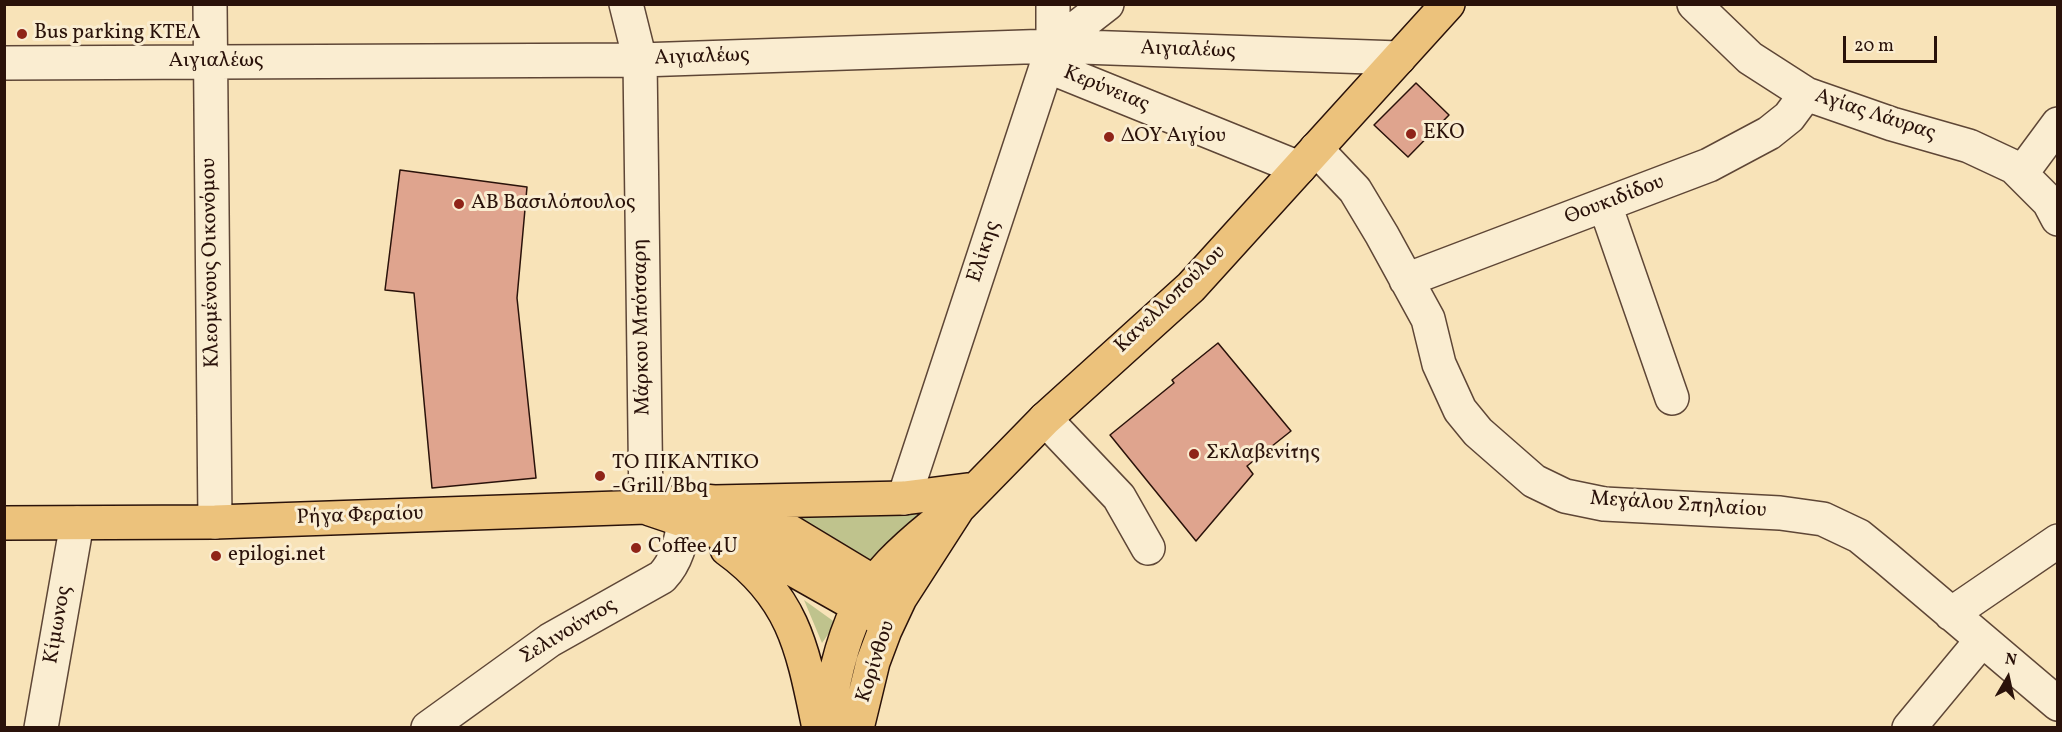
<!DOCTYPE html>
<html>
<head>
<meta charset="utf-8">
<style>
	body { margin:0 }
	#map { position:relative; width:2062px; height:732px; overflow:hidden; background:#f8e3b8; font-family:Vollkorn,serif }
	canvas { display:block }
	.frame { position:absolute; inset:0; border:6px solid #2a120a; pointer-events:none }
	.north { position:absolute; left:1978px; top:648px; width:60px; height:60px; -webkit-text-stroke:4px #faedd1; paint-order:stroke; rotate:9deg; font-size:16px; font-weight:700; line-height:24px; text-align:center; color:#2a120a }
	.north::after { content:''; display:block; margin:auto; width:21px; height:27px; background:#2a120a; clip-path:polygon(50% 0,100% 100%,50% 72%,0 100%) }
	.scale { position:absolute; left:1843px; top:36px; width:94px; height:27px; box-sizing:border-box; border:3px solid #2a120a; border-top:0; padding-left:8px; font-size:18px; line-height:21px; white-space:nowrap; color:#2a120a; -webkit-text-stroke:4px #faedd1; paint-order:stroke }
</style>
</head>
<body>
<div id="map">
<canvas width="2062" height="732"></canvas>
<div class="frame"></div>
<div class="north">N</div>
<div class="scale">20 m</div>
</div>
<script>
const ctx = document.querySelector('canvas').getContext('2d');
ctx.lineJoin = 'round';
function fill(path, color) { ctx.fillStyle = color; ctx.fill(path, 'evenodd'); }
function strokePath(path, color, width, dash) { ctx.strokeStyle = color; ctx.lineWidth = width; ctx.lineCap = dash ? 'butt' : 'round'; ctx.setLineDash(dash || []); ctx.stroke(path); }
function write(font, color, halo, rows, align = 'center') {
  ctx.font = font + ' Vollkorn,serif'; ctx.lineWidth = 6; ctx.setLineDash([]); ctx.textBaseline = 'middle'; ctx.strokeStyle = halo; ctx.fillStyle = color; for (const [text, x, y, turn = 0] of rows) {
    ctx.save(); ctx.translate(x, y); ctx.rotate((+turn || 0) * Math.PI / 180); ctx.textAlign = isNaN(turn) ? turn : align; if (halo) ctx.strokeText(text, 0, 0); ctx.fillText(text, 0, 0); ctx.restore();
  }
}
fill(new Path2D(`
	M922,512L875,563L793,515Z
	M804,600L836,623L822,643Z`), '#bfc38d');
const building = new Path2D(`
	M1416,83L1449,115L1408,157L1374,125Z
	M400,170L527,187L517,298L536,478L432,488L414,293L385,290Z
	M1218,343L1291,431L1247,466L1253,474L1196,541L1110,435L1174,383L1172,380Z`);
fill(building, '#dfa48e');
strokePath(building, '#2a120a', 1.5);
const minor = new Path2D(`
	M210,4L215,522
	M626,4L640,60L646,507
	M1694,4L1750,58L1806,94L1892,124L1969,146L2014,167L2049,202L2058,219
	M1053,46L1107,4
	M4,63L640,60L1053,46L1399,58
	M1047,66L1299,168
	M1316,149L1355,190L1382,235L1428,319L1439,364L1460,410L1478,432L1534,481L1565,496L1604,504L1780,513L1823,519L1859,536L1886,558L2058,704
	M2021,174L2058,124
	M1605,205L1672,398
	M1406,280L1709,165L1769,133L1789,117L1806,94
	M1045,419L1119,497L1148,548
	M904,498L1053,46V4
	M1951,614L2058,541
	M41,728L77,523
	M428,728L550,640L662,577C677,561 681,542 684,521
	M1909,728L1982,640`);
const major = new Path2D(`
	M733,508L777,524L893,594
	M650,509L739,539L888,623
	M4,523L215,522L646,507L693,500L714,502L904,498L975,489
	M727,549C795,598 803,651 819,728
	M826,728C832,687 840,645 858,608C874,576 905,548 932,526
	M857,728L873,662L885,630L900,598L958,508L1045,419L1191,287L1448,4`);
strokePath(minor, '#5e4636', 36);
strokePath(major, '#2a120a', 36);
strokePath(minor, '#faedd1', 33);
strokePath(major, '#ecc27c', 33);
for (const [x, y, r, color] of [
	[22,34,6,"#8f2418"],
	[1411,134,6,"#8f2418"],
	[1109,137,6,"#8f2418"],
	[459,204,6,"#8f2418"],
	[1194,454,6,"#8f2418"],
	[600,476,6,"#8f2418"],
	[636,548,6,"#8f2418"],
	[216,556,6,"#8f2418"]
]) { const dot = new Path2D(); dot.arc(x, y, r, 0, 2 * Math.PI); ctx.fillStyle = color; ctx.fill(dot); strokePath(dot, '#faedd1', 2); }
write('21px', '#2a120a', '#faedd1', [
	["Bus parking ΚΤΕΛ",34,34],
	["EKO",1423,134],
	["ΔΟΥ Αιγίου",1121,137],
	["ΑΒ Βασιλόπουλος",471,204],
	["Σκλαβενίτης",1206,454],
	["ΤΟ ΠΙΚΑΝΤΙΚΟ",612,464],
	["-Grill/Bbq",612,488],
	["Coffee 4U",648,548],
	["epilogi.net",228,556]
], 'left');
write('21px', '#2a120a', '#faedd1', [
	["Αιγιαλέως",1188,51,2],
	["Αιγιαλέως",702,58,-2],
	["Αιγιαλέως",216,62],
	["Κερύνειας",1106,90,22],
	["Αγίας Λάυρας",1875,116,18],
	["Θουκιδίδου",1615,201,-21],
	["Ελίκης",985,252,-72],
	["Κλεομένους Οικονόμου",212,263,-91],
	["Κανελλοπούλου",1171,300,-44],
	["Μάρκου Μπότσαρη",643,327,-91],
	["Μεγάλου Σπηλαίου",1678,506,4],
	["Ρήγα Φεραίου",360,517,-2],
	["Κίμωνος",59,625,-80],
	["Σελινούντος",569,632,-31],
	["Κορίνθου",877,662,-72]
]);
</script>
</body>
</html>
